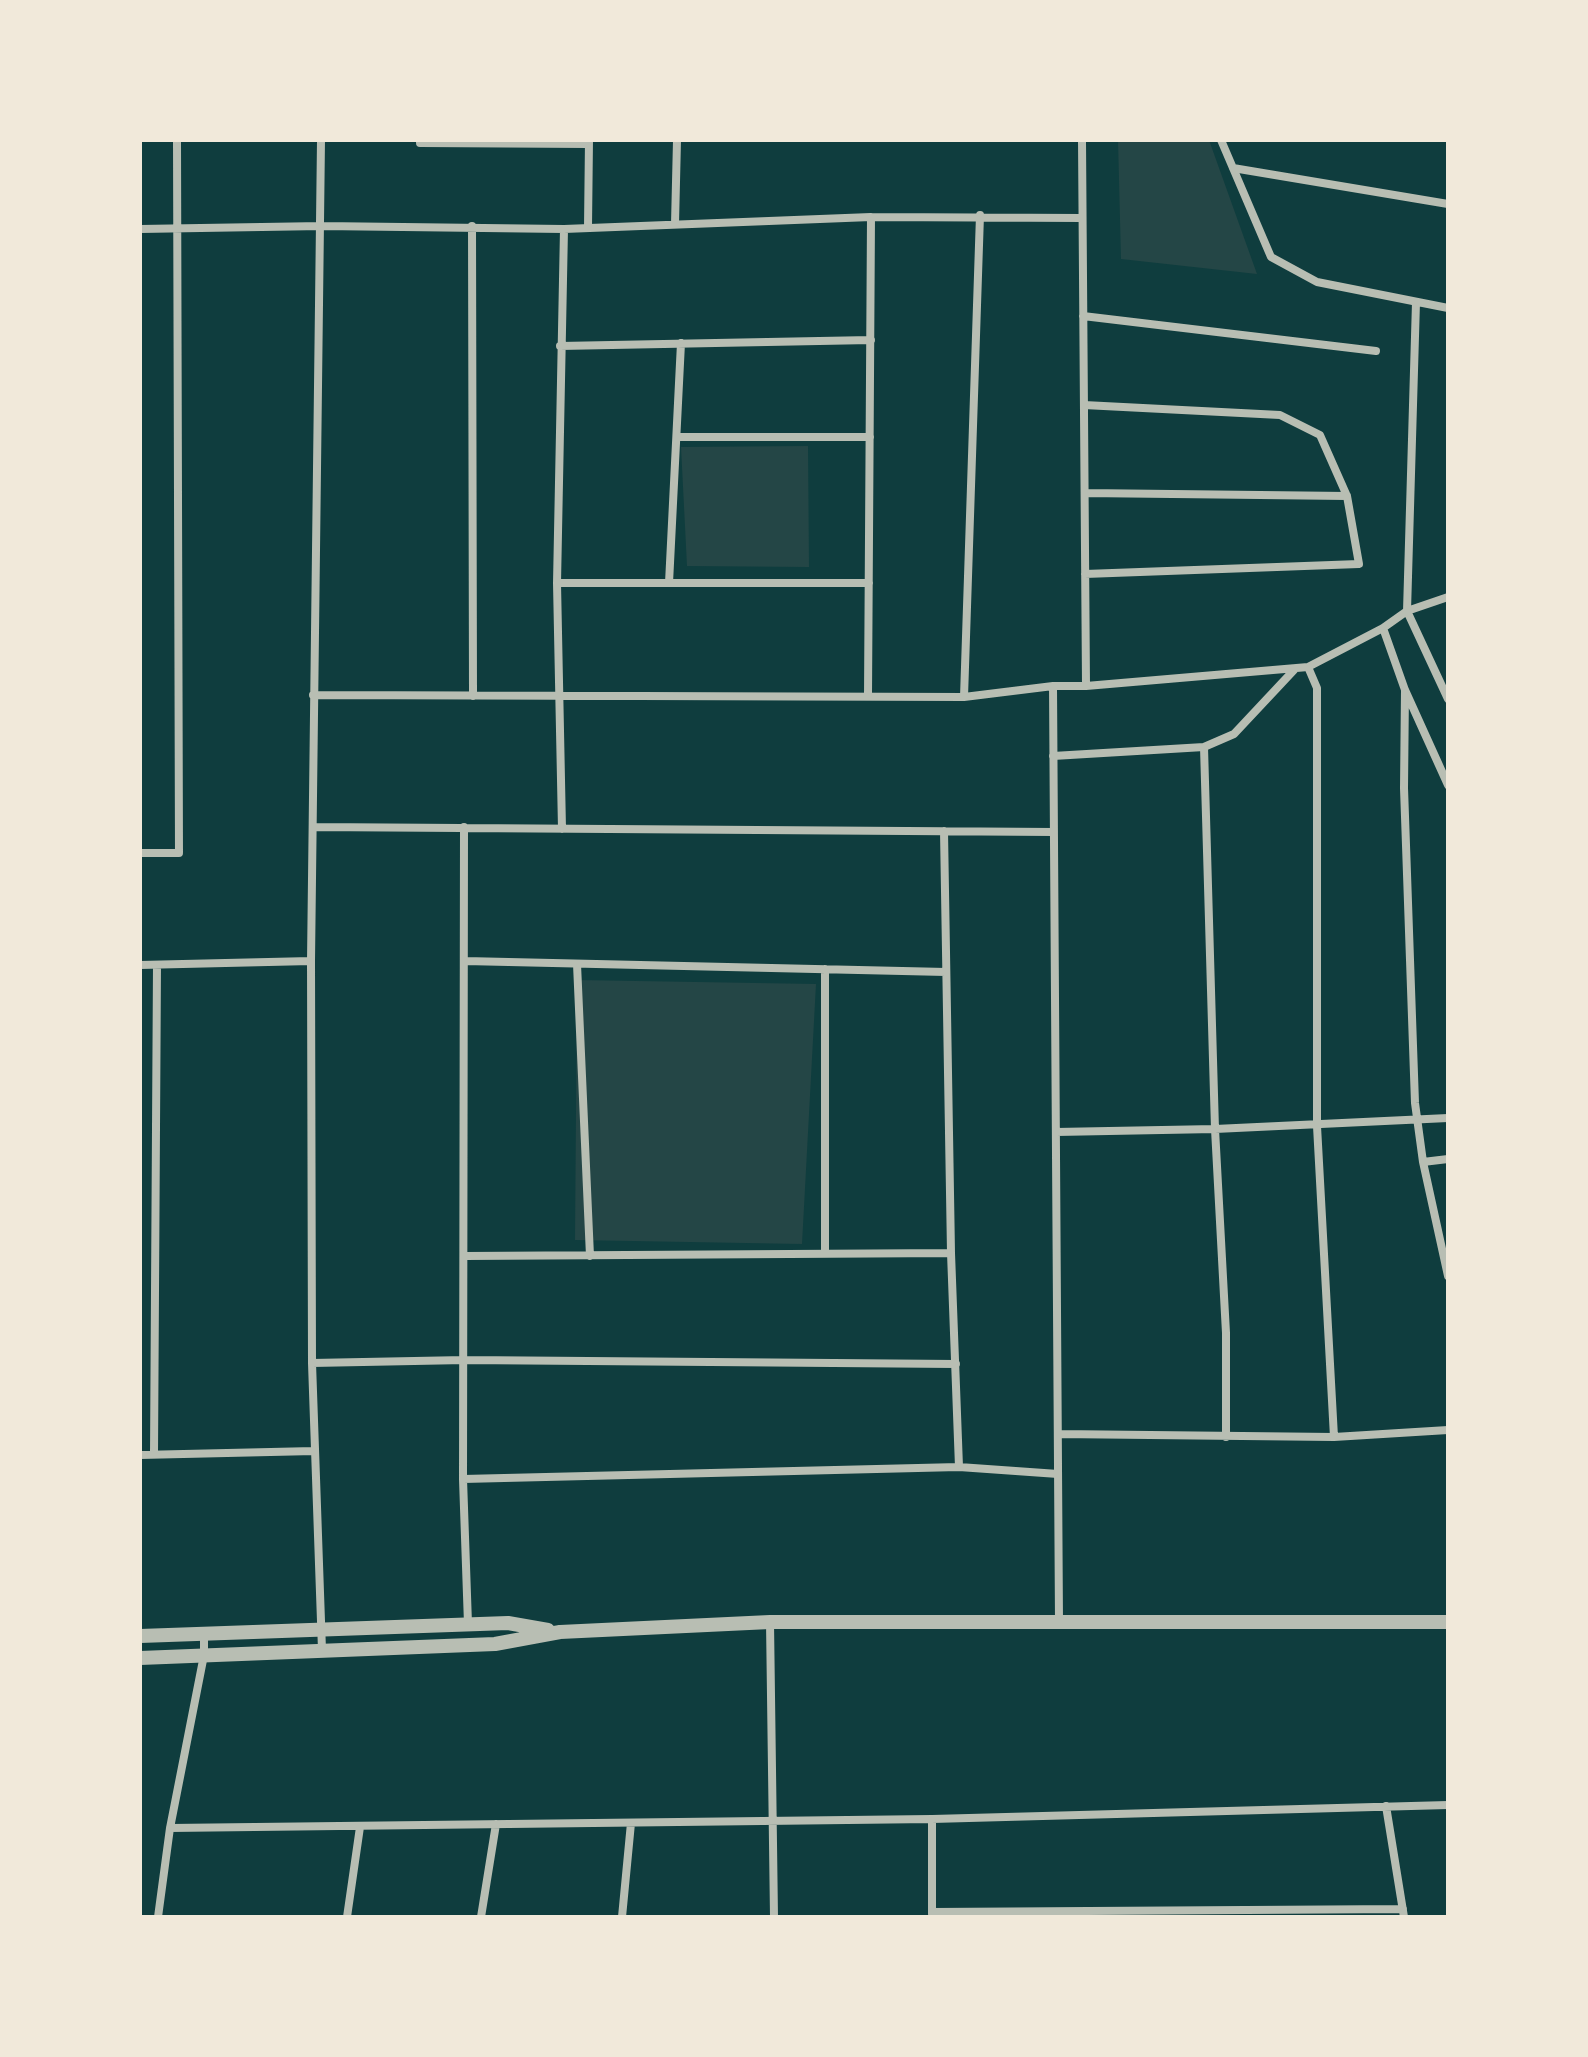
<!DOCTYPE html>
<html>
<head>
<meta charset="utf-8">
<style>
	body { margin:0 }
	#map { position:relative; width:1588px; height:2057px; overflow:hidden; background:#0f3d3e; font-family:Karla,sans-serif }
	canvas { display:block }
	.frame { position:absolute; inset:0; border:142px solid #f1e9da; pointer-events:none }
</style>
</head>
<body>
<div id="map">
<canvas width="1588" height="2057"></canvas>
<div class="frame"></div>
</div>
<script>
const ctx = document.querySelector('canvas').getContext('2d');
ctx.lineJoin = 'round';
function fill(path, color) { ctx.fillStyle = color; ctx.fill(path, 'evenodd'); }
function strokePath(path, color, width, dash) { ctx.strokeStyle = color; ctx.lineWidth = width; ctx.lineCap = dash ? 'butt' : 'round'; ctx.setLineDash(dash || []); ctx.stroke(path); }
fill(new Path2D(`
	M1118,140H1209L1257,274L1121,259Z
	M808,446L809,567L687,566L681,447Z
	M577,980L816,984L802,1244L575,1240Z`), '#244646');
strokePath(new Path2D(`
	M321,140L311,961L312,1363L322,1650
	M420,140V143L589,144
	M1221,140L1271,257L1317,282L1448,308
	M1233,168L1448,204
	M675,224L677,140
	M472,226L473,696
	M588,227L589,140
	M140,229L322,226L564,229L871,217L1082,218
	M1416,302L1407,611L1448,699
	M1083,316L1376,351
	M560,346L871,340
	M1084,405L1280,415L1320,435L1347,496L1359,564L1085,574
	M679,437H870
	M1085,493L1347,496
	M557,583H869
	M669,583L681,343
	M1383,628L1405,690L1448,785
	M1308,667L1317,688V1126L1334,1437
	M1086,686L1308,667L1383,628L1407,611L1448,597
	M1405,690L1404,788L1415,1103L1423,1162L1448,1276
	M313,695L964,697L1053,686
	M868,696L871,217
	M964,697L980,215
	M1204,747L1215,1129L1226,1333V1437
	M1053,756L1204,747L1234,734L1294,670
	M313,827L1054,832
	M464,827L463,1479L468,1624
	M562,829L557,583L564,229
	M944,831L951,1253L959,1467
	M140,853H179L177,140
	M465,961L946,972
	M577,964L590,1256
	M140,965L311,961
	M1056,1132L1215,1129L1448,1118
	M1423,1162L1448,1159
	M825,1254V969
	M465,1256L951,1253
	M312,1363L465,1360L956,1364
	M1058,1434L1334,1437L1448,1430
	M154,1454L157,965
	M140,1455L314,1451
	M463,1479L959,1467L1058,1474
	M1059,1621L1053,686H1086L1082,140
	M770,1622L774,1917
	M1386,1806L1404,1917
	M932,1819V1914
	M170,1828L932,1819L1448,1805
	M932,1912L1403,1909
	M158,1917L170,1828L204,1655V1633
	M347,1917L360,1827
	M481,1917L496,1824
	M622,1917L631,1823`), '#b8beb3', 8);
strokePath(new Path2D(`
	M140,1636L508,1623L548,1630
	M140,1658L495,1644L560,1632L770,1622H1448`), '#b8beb3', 14);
</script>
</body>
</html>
